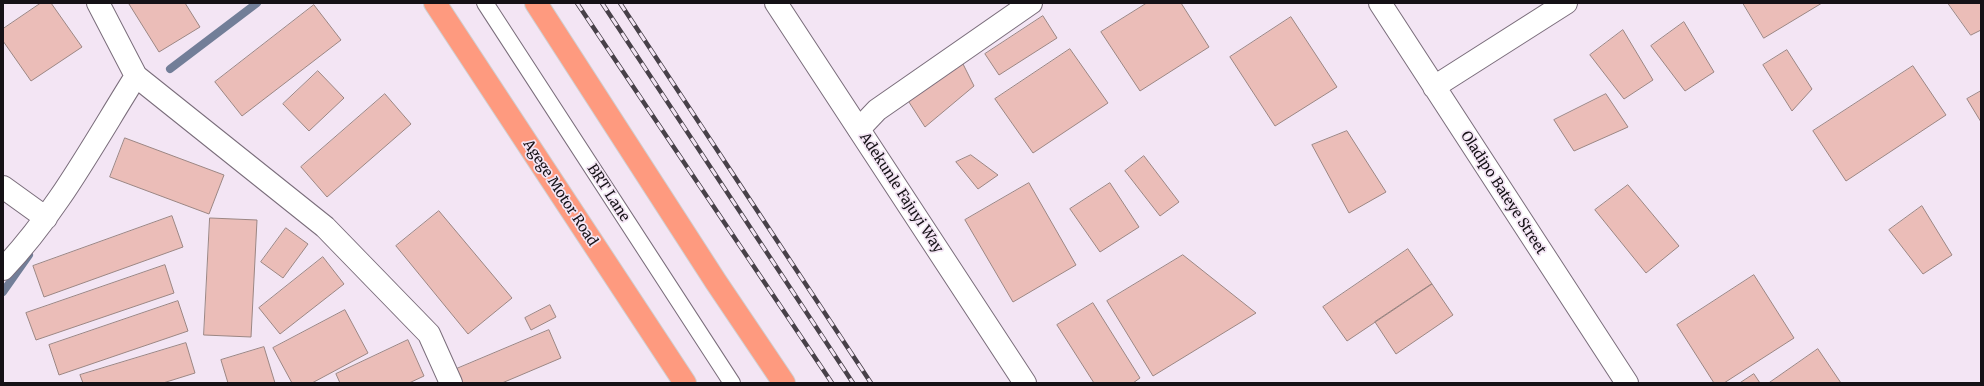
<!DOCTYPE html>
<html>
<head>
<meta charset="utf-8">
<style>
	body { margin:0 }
	#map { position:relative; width:1984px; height:386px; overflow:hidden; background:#f3e5f4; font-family:Merriweather,serif }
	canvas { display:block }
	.frame { position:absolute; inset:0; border:4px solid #151116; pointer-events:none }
</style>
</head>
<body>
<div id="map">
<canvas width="1984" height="386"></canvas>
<div class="frame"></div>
</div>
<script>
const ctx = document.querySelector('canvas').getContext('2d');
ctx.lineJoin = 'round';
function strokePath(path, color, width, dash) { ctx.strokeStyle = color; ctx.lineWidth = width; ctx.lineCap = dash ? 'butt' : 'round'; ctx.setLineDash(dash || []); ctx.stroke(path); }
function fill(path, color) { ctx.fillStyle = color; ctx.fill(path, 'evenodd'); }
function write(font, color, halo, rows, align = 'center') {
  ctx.font = font + ' Merriweather,serif'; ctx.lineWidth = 3.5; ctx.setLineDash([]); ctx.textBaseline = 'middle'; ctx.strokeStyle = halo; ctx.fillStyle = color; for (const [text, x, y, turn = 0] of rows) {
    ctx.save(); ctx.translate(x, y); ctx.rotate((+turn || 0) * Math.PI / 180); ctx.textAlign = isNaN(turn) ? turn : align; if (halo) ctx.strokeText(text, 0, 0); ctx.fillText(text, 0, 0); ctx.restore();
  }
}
strokePath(new Path2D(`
	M170,69L257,3
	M3,292L29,255`), '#727e98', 8);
const building = new Path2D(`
	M41,3H51L82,47L31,81L3,41V29Z
	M131,3H185L200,27L159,52L129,4Z
	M1147,3H1181L1209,47L1140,91L1101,32Z
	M1743,3H1822L1764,38Z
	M1948,3H1981V30L1971,35Z
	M314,5L341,40L242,116L215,82Z
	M1043,16L1057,38L999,75L985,54Z
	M1291,17L1337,87L1275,126L1230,57Z
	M1684,22L1714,72L1685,91L1651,46Z
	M1623,30L1653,80L1624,99L1590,55Z
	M1070,49L1108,103L1033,153L995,99Z
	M1787,50L1812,89L1792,111L1763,65Z
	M963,64L974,86L925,127L907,99Z
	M1913,66L1946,115L1846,181L1813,131Z
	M318,71L344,98L309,131L283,104Z
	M1981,91V122L1967,99Z
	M385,94L411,124L327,197L301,167Z
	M1606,94L1628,127L1574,151L1554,120Z
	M1347,131L1386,192L1349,213L1312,145Z
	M125,138L224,175L209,214L110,177Z
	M971,155L998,175L978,189L956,162Z
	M1144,156L1179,202L1160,216L1125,171Z
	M1029,183L1076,265L1013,302L965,220Z
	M1110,183L1139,227L1100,252L1070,209Z
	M1628,185L1679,246L1646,273L1595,210Z
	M1922,206L1952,255L1923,274L1889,230Z
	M439,211L512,298L468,334L396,246Z
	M172,216L183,247L44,297L33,266Z
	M210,218L257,220L251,337L204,335Z
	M286,228L308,244L283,278L261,262Z
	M1408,249L1432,284L1347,341L1323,307Z
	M1183,255L1256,313L1153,376L1107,301Z
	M323,257L344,284L280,334L259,308Z
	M165,265L174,293L36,340L26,313Z
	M1754,275L1794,338L1724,383H1714L1677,325Z
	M1432,284L1453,315L1396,354L1375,322Z
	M178,301L188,331L59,375L49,345Z
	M1093,303L1140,378L1133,383H1094L1057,325Z
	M550,305L556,317L531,330L525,318Z
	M345,310L368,353L312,383H292L273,348Z
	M549,330L561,358L502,383H460L454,370Z
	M408,340L424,376L409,383H340L336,374Z
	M186,343L195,373L163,383H83L80,375Z
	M264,347L275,383H228L221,360Z
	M1818,349L1841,383H1769Z
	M1754,374L1760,383H1740Z`);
fill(building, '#ebbdb8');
strokePath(building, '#9b8683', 1);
const service = new Path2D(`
	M485,3L732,383`);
const minor = new Path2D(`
	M98,3L136,76L325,227L429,334L451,383
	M1380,3L1627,383
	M1434,87L1566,3
	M859,129L877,110L1031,3
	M3,187L46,218
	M3,269C56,214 95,141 136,76`);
const tertiary = new Path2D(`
	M776,3L1025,383`);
const trunk = new Path2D(`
	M435,3L685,383
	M536,3L716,282L784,383`);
strokePath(service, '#7a6d7b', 18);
strokePath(minor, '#7a6d7b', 24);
strokePath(tertiary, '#7a6d7b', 24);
strokePath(trunk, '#d0cfd0', 24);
strokePath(service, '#fff', 16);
strokePath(minor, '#fff', 22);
strokePath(tertiary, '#fff', 22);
strokePath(trunk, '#fe9a7f', 22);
const rail = new Path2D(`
	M577,3L832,383
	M602,3L853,383
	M620,3L871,383`);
strokePath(rail, '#484149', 4.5);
strokePath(rail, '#f3e5f4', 3, [9]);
write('14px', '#151116', '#f3e5f4', [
	["Agege Motor Road",560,193,57],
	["BRT Lane",608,193,57],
	["Adekunle Fajuyi Way",901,193,57],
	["Oladipo Bateye Street",1503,193,57]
]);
</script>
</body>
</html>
